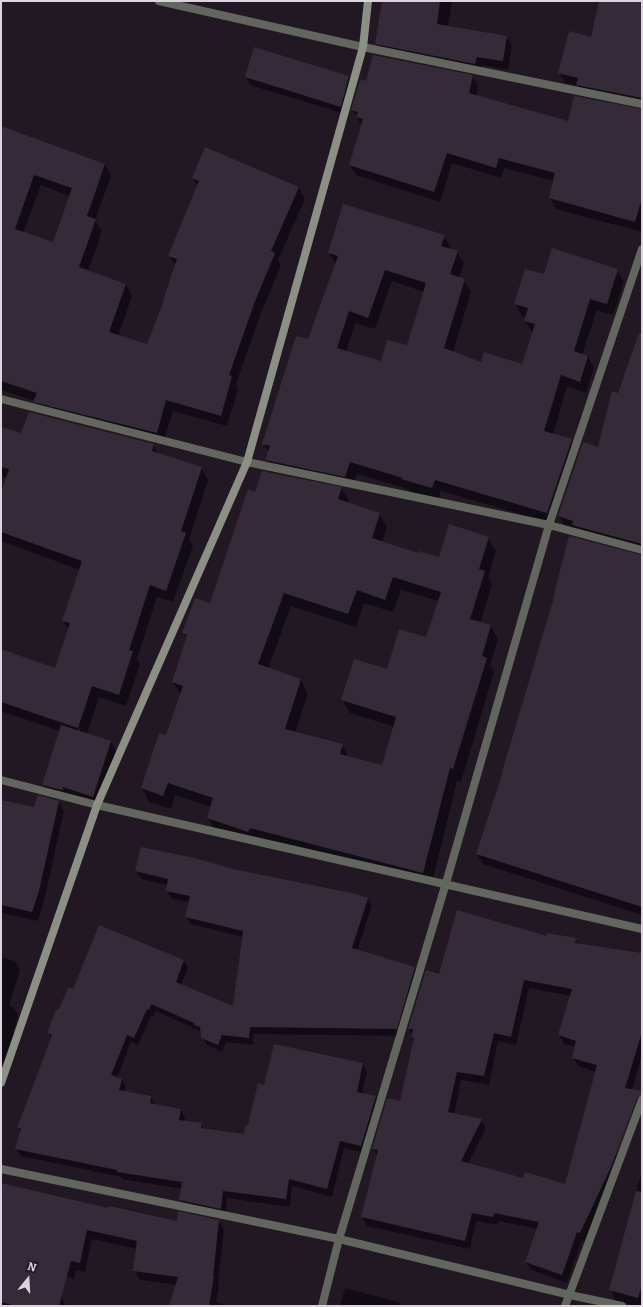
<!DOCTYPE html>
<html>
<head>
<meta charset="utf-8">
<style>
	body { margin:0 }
	#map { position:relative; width:643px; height:1307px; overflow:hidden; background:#211824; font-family:Bitter,serif }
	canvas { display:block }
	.frame { position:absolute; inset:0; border:2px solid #dbd4dd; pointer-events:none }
	.north { position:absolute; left:8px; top:1259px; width:40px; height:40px; -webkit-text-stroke:3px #211824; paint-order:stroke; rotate:18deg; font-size:11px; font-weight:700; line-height:16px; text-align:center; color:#dbd4dd }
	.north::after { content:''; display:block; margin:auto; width:14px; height:18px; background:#dbd4dd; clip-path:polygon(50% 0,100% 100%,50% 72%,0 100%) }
</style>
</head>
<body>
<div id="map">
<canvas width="643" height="1307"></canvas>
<div class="frame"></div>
<div class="north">N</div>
</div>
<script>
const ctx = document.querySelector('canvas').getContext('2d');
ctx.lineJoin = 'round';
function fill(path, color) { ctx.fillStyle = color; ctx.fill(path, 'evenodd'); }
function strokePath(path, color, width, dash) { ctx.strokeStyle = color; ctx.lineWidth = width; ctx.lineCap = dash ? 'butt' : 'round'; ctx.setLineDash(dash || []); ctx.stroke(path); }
fill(new Path2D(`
	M383,1H452L448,27L507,37L512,46L508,70L482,65L480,73L382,53L376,44Z
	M600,1H642V107L583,95L578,86L565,83L559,72L591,38Z
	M472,76L478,86L476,96L568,122L642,110V232L556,209L550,198L554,181L504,168L501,178L452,163L440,202L356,175L350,165L362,126L352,110L367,82Z
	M246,77H349L353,84L345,114L250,85Z
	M1,127L105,164L111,176L95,220L102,231L88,271L126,284L132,296L118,336L148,345L165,301L176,267L169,256L198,186L193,178L206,148L299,188L305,199L278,260L281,265L260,316L236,384L238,389L227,426L173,411L163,444L41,413L35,401L1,390ZM41,185L70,196L53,243L23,233Z
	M444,236L451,248L450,250L457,252L464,263L459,278L464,280L471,292L453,352L482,363L523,365L533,333L525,321L526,317L522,316L515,304L545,276L617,270L624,282L613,315L597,310L582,355L588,356L594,368L586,393L567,386L553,435L571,440L578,452L554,524L441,491L438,500L409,491L408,489L357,474L352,488L273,472L266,460L269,453L263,443L309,341L336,264L329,253ZM392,281L424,292L407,347L381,363L346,352L355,323L375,329Z
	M642,327V553L565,527L559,516L598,448Z
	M1,428L22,435L153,445L159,454L201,468L208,480L189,540L193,546L173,602L157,597L137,659L140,664L126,706L99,697L87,734L111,742L117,753L99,807L49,796L43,785L60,731L1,711V650L56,669L69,630L63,621L80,570L1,541V495L7,478L1,476ZM76,723L81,732H79L75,724Z
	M341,488L349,501L348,503L379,513L387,527L382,542L419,554L440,558L488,538L496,551L488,577L492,585L480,623L491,626L498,639L490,665L494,672L461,782L457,781L431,886L257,841L215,831L208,818L211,807L175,795L171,809L149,802L142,788L159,734L167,736L181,695L173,682L187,639L183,633L211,605L256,493ZM401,590L439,601L427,639L387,670L342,700L350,713L395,727L383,766L349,758L342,745L295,733L308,693L301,680L268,669L291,606L356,627L364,603L393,612Z
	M642,556V915L483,864L477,854L504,773L503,772L556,596L555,594Z
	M1,801L35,809L59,802L64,811L44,901L38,921L1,913Z
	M232,870L368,899L372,906L357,951L414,968L419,975L401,1036L254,1034L253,1045L226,1042L222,1052L207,1045L202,1037V1033L198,1030L156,1011L153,1017L151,1016L138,1045L131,1042L117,1078L122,1079L126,1087L124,1092L151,1097L155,1105L181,1110L185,1117L184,1122L201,1124L204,1129L245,1135L265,1086L362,1064L367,1071L362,1094L376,1097L380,1104L365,1153L344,1148L332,1197L292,1186L290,1207L227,1198L225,1216L185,1208L180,1200L182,1189L122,1179L121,1177L21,1156L16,1149L21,1132L18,1127L51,1038L48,1033L58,1012L74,990L184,961L188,968L181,985L234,1007L243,937L191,924L186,917L190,902L172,899L167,891L168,885L141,879L136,871Z
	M548,937L575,939L578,944L642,954V1056L623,1120L616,1152L621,1161L615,1176L584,1241L582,1240L567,1283L531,1270L526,1262L538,1229L498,1221L497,1225L476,1221L470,1249L367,1226L362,1217L377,1156L373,1148L401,1102L414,1042L409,1029L440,975ZM529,988L571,996L559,1035L564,1044L576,1047L573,1057L578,1066L596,1072L566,1185L524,1179L468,1164L486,1128L481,1120L454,1114L461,1080L489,1085L498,1041L516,1045Z
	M1,957L15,961L20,970L9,1006L13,1007L18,1015L1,1085Z
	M642,1171V1306H635L616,1301L610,1289Z
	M1,1184L109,1209L178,1223L219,1221L224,1230L218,1283L219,1286L216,1302L228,1306H170L176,1285L140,1280L134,1271L137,1249L92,1239L85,1272L76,1270L74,1279L1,1249Z
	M1,1279L61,1296L66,1306H1Z
	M345,1288L399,1302L401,1306H340Z`), '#0007');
fill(new Path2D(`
	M382,1H440L437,24L507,36L503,61L477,57L475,64L375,44Z
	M599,1H642V98L576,85L578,78L558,73L569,31L591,37Z
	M254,47L349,76L341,107L245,77Z
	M373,55L473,75L469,93L568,121L574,96L642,109V198L635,222L549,198L555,173L499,158L496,168L447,153L434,192L349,165L363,119L356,117L358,112L351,110L360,79L366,81Z
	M1,126L105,164L87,216L96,219L79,267L126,284L109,332L147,344L164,300H163L177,259L168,256L199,181L192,178L205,147L299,187L271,251L275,253L254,304L229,375L232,376L221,416L166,400L157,433L33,402L37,393L1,381ZM34,175L72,188L53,242L15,229Z
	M343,204L445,235L441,246L458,251L450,274L465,279L444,348L481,362L484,352L522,364L535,324L524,321L528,308L514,304L525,269L544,274L552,248L618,269L607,304L590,299L574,351L588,356L580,382L561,375L544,431L572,439L547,513L435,480L432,488L401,479L403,478L350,462L345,477L265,460L270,446L262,444L296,336L308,339L338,256L328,253ZM385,270L426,283L407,345L387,340L381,361L337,348L349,311L368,318Z
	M639,333H642V544L572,525L573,521L558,516L583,442L598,447L612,391L618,393Z
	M29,412L154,444L152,451L202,467L181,531L186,533L166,591L150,585L129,650L133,651L119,695L92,686L78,728L1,702V649L55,668L70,623L62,621L82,561L1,532V492L9,469L1,467V427L21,433Z
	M262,471L342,487L338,499L380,513L372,538L418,553L419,551L439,557L449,524L489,537L479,569L485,571L470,619L491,625L482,656L487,658L453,769L450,768L423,873L250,828L248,832L207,818L213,798L168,783L163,796L141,788L159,733L166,735L183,686L172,682L187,635L182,633L195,598L210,603L248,489L255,492ZM393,577L441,592L426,637L399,629L387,669L354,659L341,700L396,717L382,765L340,754L343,744L285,729L301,679L258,664L284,593L348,614L357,590L385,600Z
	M569,536L642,555V907L476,854L503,772H502L555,594H554Z
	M61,725L111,741L93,797L63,787L62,790L42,785Z
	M38,795L59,801L39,891L32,912L1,905V800L34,807Z
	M141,847L199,859L233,869L356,894L368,898L352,948L415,967L397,1029L250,1027L249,1038L222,1035L218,1045L201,1038L200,1027L194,1025V1023L151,1004L149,1010L147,1009L134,1038L127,1035L111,1075L122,1079L119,1090L151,1096L150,1103L181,1109L179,1120L202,1123L201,1128L244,1134L245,1125H248L258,1083L264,1085L274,1044L363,1063L357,1092L376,1096L361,1146L340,1141L327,1189L289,1179L286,1199L223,1191L221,1209L179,1200L182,1182L117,1172V1170L15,1149L21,1128H17L52,1035L47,1033L56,1010H58L69,987L73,989L99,925L184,960L176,982L233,1006L243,931L185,917L190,896L166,891L168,879L135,871Z
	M457,910L547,936V933L576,938L575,943L642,953V1032L625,1088L642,1091V1095L637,1098L611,1167L580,1233L577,1232L562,1275L525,1262L539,1222L494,1213L493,1217L472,1213L465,1241L361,1217L378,1150L372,1149L387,1098L400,1101L414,1038L411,1037L413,1029H408L426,970L439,974ZM524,980L572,989L558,1035L576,1041L572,1058L597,1065L565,1184L525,1172L523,1178L461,1161L482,1119L448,1112L457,1072L484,1076L494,1033L511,1037Z
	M1,1183L108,1208L109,1206L177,1221L178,1211L219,1220L213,1276H214L209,1306H169L178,1277L133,1271L137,1241L87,1230L80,1263L71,1261L59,1306H16L1,1302Z
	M636,1191L642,1192V1284L638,1298L609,1290Z`), '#352b38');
strokePath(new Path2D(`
	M159,1L363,47L642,104
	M1,399L247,462L549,525L642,550
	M1,780L97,805L642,929
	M1,1169L339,1239L570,1295L622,1306
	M322,1306L339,1239L446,883L549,525L642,249
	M565,1306L642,1100`), '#63665e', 8);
strokePath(new Path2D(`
	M1,1083L97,805L247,462L363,47L368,1`), '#8c9084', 8);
</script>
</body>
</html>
